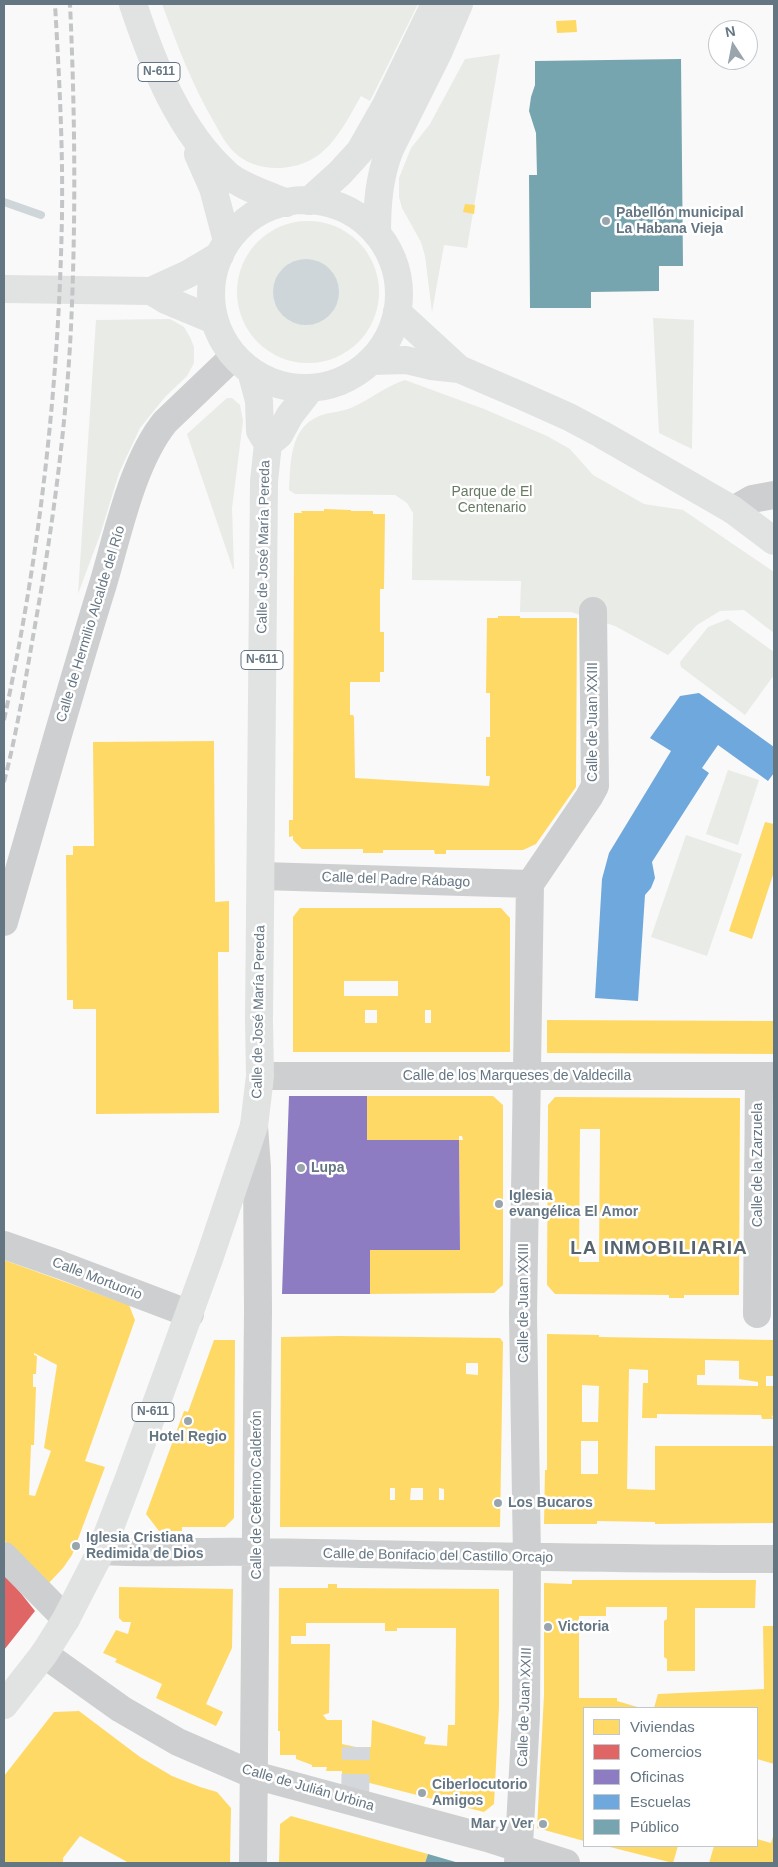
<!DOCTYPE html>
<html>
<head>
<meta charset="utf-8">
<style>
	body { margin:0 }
	#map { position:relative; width:778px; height:1867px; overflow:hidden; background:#f9f9f9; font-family:Helvetica,sans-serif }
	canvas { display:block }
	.frame { position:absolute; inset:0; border:5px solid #657683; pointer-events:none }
	.legend { position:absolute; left:583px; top:1707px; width:175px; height:140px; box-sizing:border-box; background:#fff; border:1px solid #c1c8cd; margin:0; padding:6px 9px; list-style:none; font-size:15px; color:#657683 }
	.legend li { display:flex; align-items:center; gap:10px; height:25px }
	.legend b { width:25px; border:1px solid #c1c8cd }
	.north { position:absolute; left:708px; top:20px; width:50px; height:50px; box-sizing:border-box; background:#fff; border:1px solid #c1c8cd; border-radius:50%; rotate:349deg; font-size:14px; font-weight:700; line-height:20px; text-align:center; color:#657683 }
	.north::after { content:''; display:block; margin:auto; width:18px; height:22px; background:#99a4ac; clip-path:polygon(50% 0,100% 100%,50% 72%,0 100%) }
</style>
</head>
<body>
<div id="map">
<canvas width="778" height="1867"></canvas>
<div class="frame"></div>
<ul class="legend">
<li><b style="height:14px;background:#ffd966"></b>Viviendas</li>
<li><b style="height:14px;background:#e06666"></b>Comercios</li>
<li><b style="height:14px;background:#8e7cc3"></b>Oficinas</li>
<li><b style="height:14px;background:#6fa8dc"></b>Escuelas</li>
<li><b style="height:14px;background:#76a5af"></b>Público</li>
</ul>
<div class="north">N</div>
</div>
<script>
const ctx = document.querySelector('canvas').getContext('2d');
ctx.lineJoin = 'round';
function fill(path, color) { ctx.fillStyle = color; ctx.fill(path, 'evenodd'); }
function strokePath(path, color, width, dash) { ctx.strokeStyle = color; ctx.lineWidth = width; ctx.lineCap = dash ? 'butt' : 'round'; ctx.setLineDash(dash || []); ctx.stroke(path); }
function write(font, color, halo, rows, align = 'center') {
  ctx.font = font + ' Helvetica,sans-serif'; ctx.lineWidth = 5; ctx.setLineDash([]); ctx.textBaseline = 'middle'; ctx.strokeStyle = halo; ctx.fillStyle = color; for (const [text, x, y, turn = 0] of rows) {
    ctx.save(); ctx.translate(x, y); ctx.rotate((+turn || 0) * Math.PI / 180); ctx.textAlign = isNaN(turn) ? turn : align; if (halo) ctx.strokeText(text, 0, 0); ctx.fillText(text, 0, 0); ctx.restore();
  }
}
fill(new Path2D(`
	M162,4H418L370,101L361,96C341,131 326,165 281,168C263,169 246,164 233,151C225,143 219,131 214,122C192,85 177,44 162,4Z
	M500,54L467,248L444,245L432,312L425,256L421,242L402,208L399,197V178L411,148L430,124L465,59Z
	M237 292a71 71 0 1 1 142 0a71 71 0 1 1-142 0Z
	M653,318L694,320L692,449L659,433Z
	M170,319L184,327L190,337L194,347V363L187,376L165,397L140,428L119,473L100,535L78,594L96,320Z
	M405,380L484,409L547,436L570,449L593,475L644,504L683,510L774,572V633L744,610L720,611L697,625L668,655L615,626L571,612H520L521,581L412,580L413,513L407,503L395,495L295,494L289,490C291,462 289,429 319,416C330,412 342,412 353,407C371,399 386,386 405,380Z
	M227,398H232L240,405L243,421L232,508L234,569H233L187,434Z
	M728,619L774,652V675L745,715L681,667L680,662L708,627Z
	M728,770L759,780L738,845L706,834Z
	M686,835L742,854L707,956L651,937Z`), '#e8ebe6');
fill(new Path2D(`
	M273 292a33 33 0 1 1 66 0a33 33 0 1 1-66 0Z`), '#ced6d9');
fill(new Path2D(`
	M576,20L577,32L557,33L556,21Z
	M465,204L475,205L474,214L463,212Z
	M324,509L351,510V511H373V514H385L384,589H380V632H384V672H380V682H350V715H353L354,717L355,778L489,786L490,776H486V737H490V693H486L487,618H498V616H520V618H577L576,787L536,844L523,850H446V854H435L434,850H383V853H363V849H302L293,840V836L289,837V820H293L294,513H302L301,511H324Z
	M214,741L215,902L229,901V952H218L219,1113L96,1114V1009H73V1000H67L66,855H73V846H94L93,742Z
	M765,822L774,824V872L752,939L729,931Z
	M300,908H501L510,918V1052H293V917ZM344,981H398V996H344ZM365,1010H377V1023H365ZM425,1010H431V1023H425Z
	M547,1020L774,1021V1054L547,1053Z
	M367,1096H493L503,1105V1285L494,1293L370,1294V1250H460L459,1140H463L462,1136H459V1140H367Z
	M555,1097L740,1098L739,1295H684V1298H669V1295L555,1294L547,1285L548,1105ZM580,1129H600L599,1262H579Z
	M4,1260L129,1305L135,1320L85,1461L105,1467L72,1555L63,1568L47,1585L4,1540ZM34,1353L57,1365L44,1448L51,1451L35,1496L29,1495L31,1445H34L36,1387H33V1374H36L37,1356L34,1355Z
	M547,1334L599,1335V1337L774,1340L773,1376H766V1386H774V1415L772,1416L773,1419H762L761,1415L657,1414V1418H642L643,1383H648V1370L629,1369L627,1489L655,1490V1446H774V1523L655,1524V1522L597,1521V1524H544L545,1470H547ZM705,1360L739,1361V1379L758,1382V1386L697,1385V1375H705ZM582,1385L599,1386L598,1422H582ZM581,1441H598V1474H581Z
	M339,1336L500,1338L503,1342L500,1527H280L281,1337ZM466,1363H478V1375L466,1374ZM390,1488H395V1500H390ZM411,1488H423V1500H410ZM439,1488L444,1489V1500H439Z
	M214,1340H235L234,1518L225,1527H182V1531H159L146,1514L184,1411L188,1412Z
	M572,1580H756L755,1608H695V1671H667V1659L664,1657V1621L667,1619V1607H606V1616H579V1698H617V1701L641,1708H584V1841L537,1828L544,1695V1583L572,1584Z
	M328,1584H337V1588L499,1589V1707L494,1804L484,1812L342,1776V1771H326L327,1767H312V1765L296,1759V1755H280V1731H278L279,1588H328ZM306,1623H385V1631H397V1628H456L455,1725H448L447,1746L424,1744L426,1737L372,1720L371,1747H356L342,1744V1720H327L323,1715L329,1713L330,1644H291V1636H306Z
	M119,1587L233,1589L232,1648L206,1704L223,1712L216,1726L156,1698L162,1684L115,1662L117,1659L103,1653L116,1630L128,1634L131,1622H123L119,1618Z
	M763,1626H774V1764L757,1759V1708H654L658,1694L764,1689Z
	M79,1711L140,1757L172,1776L200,1787L217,1792L231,1808L230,1863H129L80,1836L63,1858V1863H4V1776L54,1712Z
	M291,1816L428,1854L425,1863H279L280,1824Z
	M774,1833V1863H709L714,1846H757V1839L771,1843Z
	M606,1846H678L673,1863Z`), '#ffd966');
fill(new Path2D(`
	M4,1572L35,1611L4,1650Z`), '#e06666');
fill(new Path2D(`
	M289,1096H367V1140H459L460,1250H370V1294H282Z`), '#8e7cc3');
fill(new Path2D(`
	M699,693L774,747V773L768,781L718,745L702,768L709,773L652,862L655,878L651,888L645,895L638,1001L595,998L602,879L609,853L671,751L650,738L680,696Z`), '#6fa8dc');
fill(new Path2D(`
	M681,59L683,266H659V291L591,292V308H530L529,175H537L536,133L529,111L531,97L535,85V61Z
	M428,1854L459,1863H425Z`), '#76a5af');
strokePath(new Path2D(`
	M4,202L41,215`), '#ced6d9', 8);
strokePath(new Path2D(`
	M355,1802L356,1747`), '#d4d8dc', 28, [28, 14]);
strokePath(new Path2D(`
	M733,510L752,499L774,495
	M261,876L530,884
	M4,922C37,809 68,696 103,584C118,534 132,463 165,422L234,356
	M260,1076H774
	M4,1245L61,1265L190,1314
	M757,1314L759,1076
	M101,1551C153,1554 204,1551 256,1552C429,1555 601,1559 774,1559
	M4,1556L66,1619
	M44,1654L121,1709L178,1742L254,1775L487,1838L566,1863
	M253,1863L258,1311L257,1168L254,1126
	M518,1863L526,1716L527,1558L523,1314L530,884L589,797L595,786L593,611`), '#cecfd0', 28);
strokePath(new Path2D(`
	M4,289L151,291L166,300L214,320
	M151,291L188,274L220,255
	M397,312L459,369
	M371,361L406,360L431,366L459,369L522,396L569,417L601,434L733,510L774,541`), '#e1e2e2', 28);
strokePath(new Path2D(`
	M133,4C153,64 179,132 228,175C242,187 269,195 286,203
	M198,154L213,188L227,241
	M211 294a94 94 0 1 1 188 0a94 94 0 1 1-188 0Z
	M309,201L340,173L360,151L385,107L435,4
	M377,234C377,204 379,177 390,149L438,53L459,4
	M268,444L279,435L290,415L311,388
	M4,1705L44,1654L66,1619L101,1551L129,1478L209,1259L254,1126L260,1076L259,1021L264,481L268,444L260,431L259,401L251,371`), '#e1e2e2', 28);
strokePath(new Path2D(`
	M4,720C40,554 59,384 62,215C63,144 59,74 55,4
	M4,782C17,732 25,682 34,631C52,531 66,429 71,327C76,219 75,111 70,4`), '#c3c5c6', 4, [8, 4]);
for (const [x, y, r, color] of [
	[606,221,5,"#99a4ac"],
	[301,1168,5,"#99a4ac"],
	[499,1204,5,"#99a4ac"],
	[188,1421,5,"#99a4ac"],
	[498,1503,5,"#99a4ac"],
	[76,1546,5,"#99a4ac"],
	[548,1627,5,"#99a4ac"],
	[422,1793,5,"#99a4ac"],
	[543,1824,5,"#99a4ac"]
]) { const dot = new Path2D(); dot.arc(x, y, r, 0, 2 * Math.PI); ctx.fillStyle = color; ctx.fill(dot); strokePath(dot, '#fff', 2); }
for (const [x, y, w] of [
	[159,72,42],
	[262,660,42],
	[153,1412,42]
]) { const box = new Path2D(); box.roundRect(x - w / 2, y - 9.5, w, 19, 4); ctx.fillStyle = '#fff'; ctx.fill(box); strokePath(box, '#657683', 1); }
write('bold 12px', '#657683', null, [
	["N-611",159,72],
	["N-611",262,660],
	["N-611",153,1412]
]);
write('bold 14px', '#657683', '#fff', [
	["Pabellón municipal",616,213],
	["La Habana Vieja",616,229],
	["Lupa",311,1168],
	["Iglesia",509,1196],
	["evangélica El Amor",509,1212],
	["Hotel Regio",188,1437,"center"],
	["Los Bucaros",508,1503],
	["Iglesia Cristiana",86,1538],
	["Redimida de Dios",86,1554],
	["Victoria",558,1627],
	["Ciberlocutorio",432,1785],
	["Amigos",432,1801],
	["Mar y Ver",533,1824,"right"]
], 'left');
write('14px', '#687a64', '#fff', [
	["Parque de El",492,492],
	["Centenario",492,508]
]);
write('14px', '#657683', '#fff', [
	["Calle de José María Pereda",264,547,-89],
	["Calle de Hermilio Alcalde del Río",91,624,-73],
	["Calle de Juan XXIII",593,722,-90],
	["Calle del Padre Rábago",396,880,2],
	["Calle de José María Pereda",259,1012,-89],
	["Calle de los Marqueses de Valdecilla",517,1076],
	["Calle de la Zarzuela",758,1165,-90],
	["Calle Mortuorio",97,1279,21],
	["Calle de Juan XXIII",524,1303,-90],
	["Calle de Ceferino Calderón",257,1495,-90],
	["Calle de Bonifacio del Castillo Orcajo",438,1556,1],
	["Calle de Juan XXIII",525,1707,-88],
	["Calle de Julián Urbina",308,1788,16]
]);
ctx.letterSpacing = '1px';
write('bold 19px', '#57646e', '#fff', [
	["LA INMOBILIARIA",659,1249]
]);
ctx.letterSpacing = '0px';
</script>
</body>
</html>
